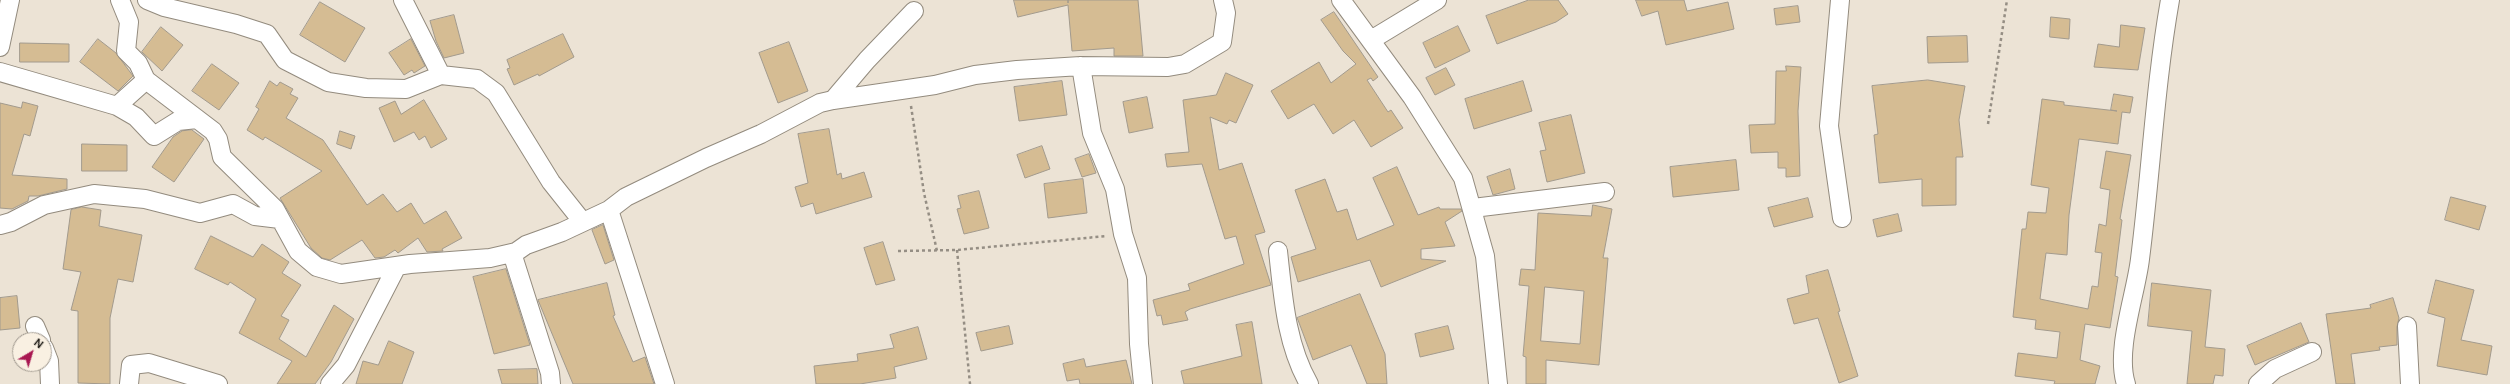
<!DOCTYPE html>
<html>
<head>
<meta charset="utf-8">
<style>
	body { margin:0 }
	#map { position:relative; width:2510px; height:384px; overflow:hidden; background:#ece3d5; font-family:"DM Sans",sans-serif }
	canvas { display:block }
	.north { position:absolute; left:12px; top:332px; width:40px; height:40px; box-sizing:border-box; background:#f9f0e2; border:1px solid #a19a90; border-radius:50%; rotate:38deg; font-size:11px; font-weight:700; line-height:16px; text-align:center; color:#1d1a15 }
	.north::after { content:''; display:block; margin:auto; width:14px; height:18px; background:#a81751; clip-path:polygon(50% 0,100% 100%,50% 72%,0 100%) }
</style>
</head>
<body>
<div id="map">
<canvas width="2510" height="384"></canvas>
<div class="north">N</div>
</div>
<script>
const ctx = document.querySelector('canvas').getContext('2d');
ctx.lineJoin = 'round';
function fill(path, color) { ctx.fillStyle = color; ctx.fill(path, 'evenodd'); }
function strokePath(path, color, width, dash) { ctx.strokeStyle = color; ctx.lineWidth = width; ctx.lineCap = dash ? 'butt' : 'round'; ctx.setLineDash(dash || []); ctx.stroke(path); }
const building = new Path2D(`
	M1014,0H1068V3V0H1138L1143,56H1114V48L1072,51L1068,5L1018,17Z
	M1529,0H1558L1568,14L1556,22L1497,44L1486,16Z
	M1636,0H1684L1687,11L1728,2L1734,29L1666,45L1658,11L1642,16Z
	M320,2L365,28L345,62L300,35Z
	M1798,6L1800,22L1776,25L1774,9Z
	M1334,12L1378,77L1373,81L1371,78L1367,80L1388,112L1391,110L1403,128L1371,147L1354,120L1333,134L1314,104L1288,119L1271,91L1319,62L1331,83L1356,64L1343,51L1321,20Z
	M454,15L464,53L444,58L436,41L430,21Z
	M2051,17L2070,19L2069,39L2050,37Z
	M2121,25L2145,28L2138,70L2094,67L2098,44L2119,47Z
	M1458,26L1470,51L1435,68L1423,43Z
	M161,27L183,45L162,71L142,52Z
	M563,34L574,57L539,76L538,74L514,85L507,69L510,68L507,60Z
	M1967,36L1968,62L1928,63L1927,37Z
	M98,39L116,53L133,76L118,91L80,62Z
	M411,39L425,66L414,73L412,70L404,75L389,53Z
	M789,42L808,91L778,103L759,53Z
	M20,43L69,44V62H20Z
	M212,64L239,83L219,110L192,91Z
	M1786,66L1801,67L1798,111L1800,176L1786,177V168H1778V152L1751,153L1749,125L1775,124L1776,71H1786Z
	M1446,68L1455,85L1435,95L1426,78Z
	M1226,73L1253,85L1236,123L1229,120L1227,124L1210,117L1219,170L1242,163L1265,232L1255,235L1271,285L1190,309L1185,312L1188,320L1163,325L1161,315L1157,316L1153,300L1190,290L1188,284L1244,264L1236,236L1225,239L1202,164L1167,167L1165,154L1189,152L1183,100L1216,95Z
	M1928,80L1965,86L1959,120L1963,157H1956V205L1922,206V179L1879,183L1874,135L1878,134L1872,86Z
	M270,81L277,86L280,82L293,89L290,94L298,98L286,118L323,140L367,205L383,194L397,212L411,203L424,224L446,211L462,238L442,249L443,251L427,252L418,238L398,253L395,250L384,257L375,258L362,240L330,260L322,258L311,248L280,198L322,171L265,137L263,140L247,130L259,109L256,107Z
	M1062,81L1067,115L1019,121L1014,87Z
	M1523,81L1532,111L1474,129L1465,99Z
	M2114,94L2133,97L2130,113L2122,112L2118,144L2079,139L2069,215L2067,255L2046,253L2040,299L2088,309L2092,286L2098,287L2102,253L2095,252L2099,224L2106,226L2110,190L2100,188L2106,151L2131,155L2120,219L2122,220L2115,276L2118,277L2110,328L2085,324L2080,360L2100,366L2095,384H2054L2055,381L2015,376L2018,353L2057,358L2060,332L2035,329L2036,320L2013,317L2022,229H2026L2028,212L2046,213L2049,188L2031,185L2042,99L2064,102V105L2117,111L2111,110Z
	M1147,97L1153,128L1129,133L1123,102Z
	M424,100L447,139L431,148L425,136L419,140L414,132L394,142L379,108L395,101L401,114Z
	M23,102L38,106L30,136L24,134L12,175L67,179V189L38,196H29L28,201L12,209L0,208V103L21,108Z
	M1571,115L1585,173L1547,182L1540,151L1546,150L1539,123Z
	M829,129L837,175L841,173L842,179L864,172L872,197L816,214L813,203L801,207L795,187L808,183L798,134Z
	M192,130L204,139L174,182L152,167L173,137L182,131Z
	M340,131L355,136L351,149L337,144Z
	M82,144L127,145V171H82Z
	M1042,146L1050,169L1025,178L1017,155Z
	M1089,154L1096,173L1082,177L1075,159Z
	M1736,160L1739,190L1673,197L1670,167Z
	M1397,167L1418,215L1439,207L1440,209H1461L1462,211L1445,222L1455,246L1421,249V259L1446,261L1381,287L1370,260L1298,282L1291,257L1316,249L1295,190L1325,179L1337,212L1347,209L1357,240L1394,225L1373,178Z
	M1510,169L1515,189L1493,195L1487,177Z
	M1083,179L1087,213L1048,218L1044,184Z
	M979,191L989,228L964,234L957,209L961,208L958,196Z
	M2451,197L2486,206L2479,230L2445,220Z
	M1808,198L1813,217L1774,227L1768,208Z
	M1593,205L1612,209L1603,258H1608L1599,365L1546,360V384H1526V357L1523,356L1529,286L1519,285L1521,269L1535,270L1538,213L1591,216ZM1545,287L1584,291L1580,344L1541,341Z
	M82,207L101,210L99,226L142,235L133,282L118,279L110,318V384L78,383V311L71,310L81,272L63,269L71,210Z
	M1898,214L1902,231L1877,237L1873,220Z
	M603,225L614,260L605,264L592,230Z
	M211,236L253,257L262,244L289,262L282,273L301,285L281,316L289,320L279,339L306,357L334,305L354,319L331,362L315,384H277L292,361L239,333L256,299L230,282L228,285L195,269Z
	M883,242L895,280L876,285L864,248Z
	M506,269L530,345L494,354L473,277Z
	M1828,270L1840,311L1838,312L1858,376L1839,383L1818,318L1794,324L1787,299L1809,293L1806,276Z
	M2436,280L2474,290L2461,340L2492,346L2487,375L2437,366L2445,318L2428,313Z
	M607,283L615,315L613,316L633,362L645,357L654,384H573L538,300Z
	M2152,283L2211,290L2205,347L2225,349L2223,376L2215,375L2213,384H2187L2192,331L2148,326Z
	M1360,294L1385,354L1387,384H1367L1351,345L1313,360L1298,320L1297,318Z
	M17,296L20,328L0,330V298Z
	M2393,298L2399,318L2397,327V345L2379,347L2380,350L2351,354L2355,384H2336L2326,314L2371,308L2370,305Z
	M1252,322L1262,384H1184L1181,371L1242,356L1236,325Z
	M2301,323L2309,342L2255,365L2247,346Z
	M1009,326L1013,344L981,351L976,333Z
	M1448,326L1454,349L1420,357L1415,334Z
	M918,327L927,359L894,367L896,378L860,384H816L814,366L858,361L857,354L894,348L890,335Z
	M389,341L414,352L402,384H356L363,361L378,365Z
	M1084,359L1086,367L1126,360L1132,384H1080L1079,379L1067,381L1063,364Z
	M537,369L538,384H502L498,370Z`);
fill(building, '#d5bc93');
strokePath(building, '#a29a8d', 1);
const minor = new Path2D(`
	M120,0L129,22L126,51L138,63L146,80L213,131L218,139L222,157L275,209L298,251L317,267L341,274L410,264L490,258L516,252L526,245L562,232L609,210L626,197L706,158L761,134L820,103L833,100L935,85L975,75L1017,70L1081,66L1168,67L1185,64L1222,42L1226,13L1223,0
	M147,0L164,7L236,24L267,34L285,60L328,82L366,88L406,89L441,75L477,79L496,93L551,182L582,221
	M403,0L441,75
	M1341,0L1412,97L1463,178L1485,256L1498,384
	M1840,0L1829,126L1842,218
	M1371,40L1437,0
	M0,47L10,0
	M1081,66L1092,133L1115,189L1123,234L1137,278L1139,344L1143,384
	M0,72L117,106L136,117L154,136L178,121L197,119
	M833,100L867,60L914,11
	M117,106L146,80
	M1473,208L1605,192
	M609,210L665,384
	M0,225L11,222L44,205L94,194L145,199L200,213L233,204L255,216L280,219
	M1278,251C1283,296 1286,344 1309,384
	M512,253L550,373L551,384
	M35,326L41,340
	M2407,326L2410,384
	M44,348L49,361L50,384
	M129,384L131,365L149,363L218,384
	M330,384L346,365L397,266
	M2126,384C2115,350 2136,294 2140,259C2151,173 2155,85 2170,0
	M2258,384L2275,369L2312,352`);
strokePath(minor, '#938b7e', 20);
strokePath(new Path2D(`
	M911,106L924,193L937,251
	M1988,124L2007,0
	M957,250L970,384
	M898,251L957,250L1107,236`), '#958e84', 2.5, [3, 3]);
strokePath(minor, '#fff', 18);
</script>
</body>
</html>
